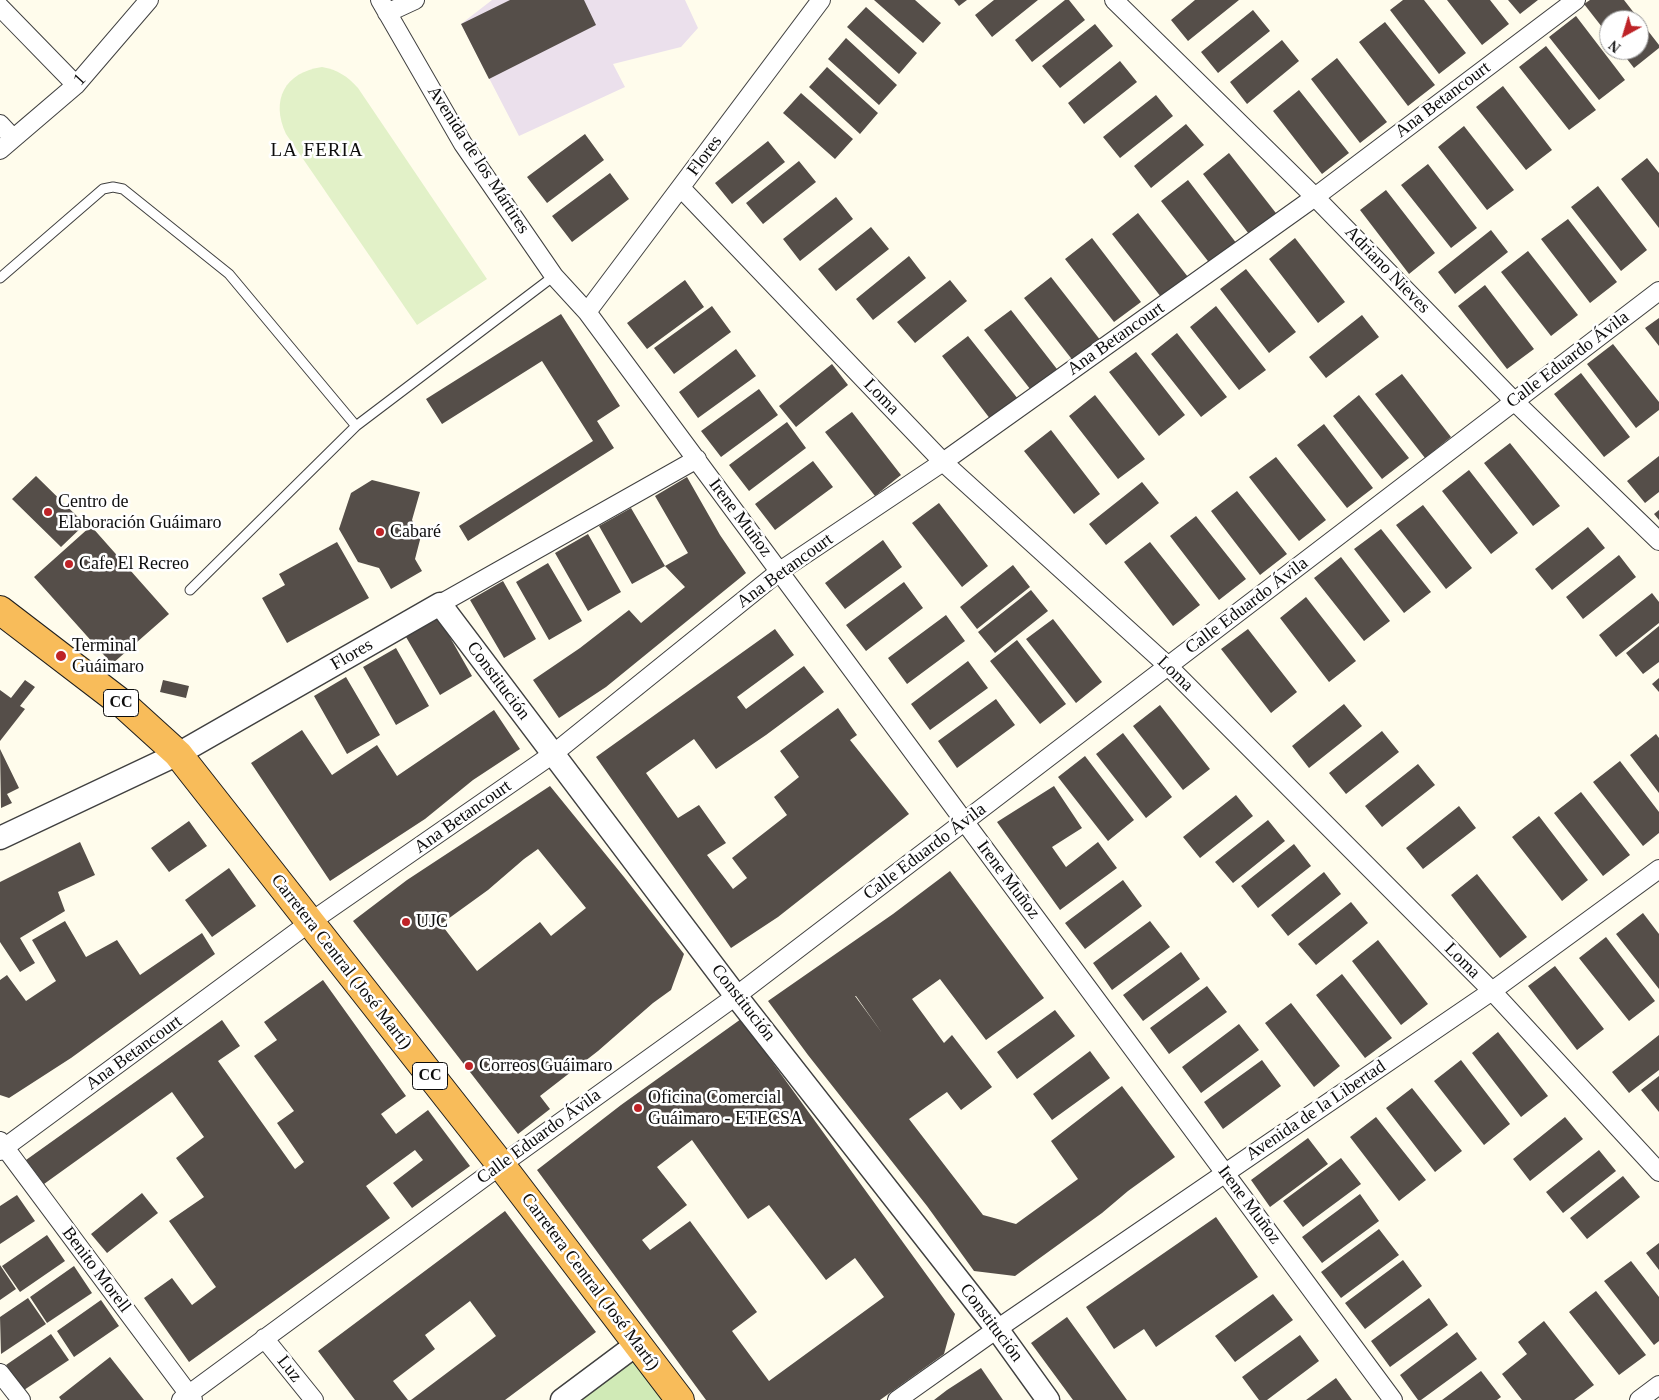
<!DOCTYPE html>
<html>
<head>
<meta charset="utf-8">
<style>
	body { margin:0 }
	#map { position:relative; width:1659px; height:1400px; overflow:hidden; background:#fffcec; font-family:Georgia,serif }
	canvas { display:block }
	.north { position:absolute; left:1599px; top:10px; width:50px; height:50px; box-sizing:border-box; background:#fff; border:1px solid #9e9e9e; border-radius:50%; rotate:219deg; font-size:14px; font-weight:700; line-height:20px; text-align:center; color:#0d0d0d }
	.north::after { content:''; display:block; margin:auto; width:18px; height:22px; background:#be2327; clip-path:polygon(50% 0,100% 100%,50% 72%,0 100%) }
</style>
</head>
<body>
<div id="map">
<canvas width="1659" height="1400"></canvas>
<div class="north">N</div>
</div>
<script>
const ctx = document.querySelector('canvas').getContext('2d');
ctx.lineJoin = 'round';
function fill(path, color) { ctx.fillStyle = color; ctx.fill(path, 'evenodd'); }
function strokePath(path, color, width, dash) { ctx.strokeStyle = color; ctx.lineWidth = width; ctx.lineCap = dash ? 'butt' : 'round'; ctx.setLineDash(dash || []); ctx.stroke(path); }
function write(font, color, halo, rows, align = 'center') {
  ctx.font = font + ' Georgia,serif'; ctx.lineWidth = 5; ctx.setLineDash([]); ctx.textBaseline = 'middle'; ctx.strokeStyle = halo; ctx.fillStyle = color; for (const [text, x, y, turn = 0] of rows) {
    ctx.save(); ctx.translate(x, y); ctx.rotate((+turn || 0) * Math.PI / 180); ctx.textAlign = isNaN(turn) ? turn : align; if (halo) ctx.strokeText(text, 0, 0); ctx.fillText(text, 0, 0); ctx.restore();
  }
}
fill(new Path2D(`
	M492,0H685L698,28L681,47L613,64L625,87L519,136L461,24Z`), '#ebe0ec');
fill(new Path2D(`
	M632,1360L641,1362L669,1400H579Z`), '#d0eab6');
fill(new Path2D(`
	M322,67C338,70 347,76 358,88L487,279L417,325L286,134C270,100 285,72 322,67Z`), '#e2f1c8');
fill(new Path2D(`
	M510,0H584L596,25L489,79L461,24Z
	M874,0H915L941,23L923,43Z
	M954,0H967L959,6Z
	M994,0H1038L992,37L975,15Z
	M1065,0H1069L1085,20L1032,62L1015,40Z
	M1195,0H1239L1188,41L1171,20Z
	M1403,0H1424L1466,53L1439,74L1390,10Z
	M1447,0H1490L1509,24L1482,45Z
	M1508,0H1538L1520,14Z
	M1590,0H1624L1659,45V48L1634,68L1620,50H1639V20H1609V36L1584,4Z
	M866,7L917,53L899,74L847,27Z
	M1253,10L1270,31L1218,73L1201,52Z
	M1576,16L1625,80L1599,100L1549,37Z
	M1385,22L1435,85L1408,106L1359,42Z
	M1095,24L1113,46L1060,88L1042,66Z
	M846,38L897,85L879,105L828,59Z
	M1282,40L1299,61L1247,104L1230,82Z
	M1546,46L1596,110L1569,130L1519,67Z
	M1337,58L1387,122L1360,143L1311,79Z
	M1120,61L1137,82L1084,124L1068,103Z
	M827,67L878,113L860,134L809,87Z
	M1503,86L1552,150L1526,170L1476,107Z
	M1299,90L1349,153L1322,174L1273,111Z
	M801,93L853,139L835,159L783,113Z
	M1156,95L1173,116L1120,158L1103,137Z
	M1186,124L1204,145L1151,188L1134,166Z
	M1464,126L1514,190L1487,210L1438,147Z
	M585,134L604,160L547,203L527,177Z
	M768,141L785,162L732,204L715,183Z
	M1229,153L1279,217L1252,238L1203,174Z
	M1647,158L1659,173V228L1621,179Z
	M799,161L816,182L763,224L746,203Z
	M1428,164L1477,228L1451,248L1401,185Z
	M610,173L629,199L572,242L552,216Z
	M1188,180L1237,244L1211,265L1161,201Z
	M1598,186L1647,250L1621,271L1571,207Z
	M1386,190L1435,253L1409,274L1360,210Z
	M836,197L853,219L800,261L783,239Z
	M1138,213L1188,277L1161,297L1112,234Z
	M1568,219L1617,282L1590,303L1541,239Z
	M871,227L889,249L836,291L818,269Z
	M1491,230L1508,252L1455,294L1438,272Z
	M1092,238L1141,302L1114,322L1065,259Z
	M1295,238L1345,302L1318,323L1269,259Z
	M1528,251L1578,315L1551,336L1501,272Z
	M909,256L926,278L873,320L856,299Z
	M1246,269L1296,332L1269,353L1220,289Z
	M1051,277L1101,341L1074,362L1024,298Z
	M685,280L704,307L647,349L627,323Z
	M950,280L967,301L915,343L897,322Z
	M1485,285L1534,349L1507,369L1458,306Z
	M712,306L731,332L674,374L654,348Z
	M1216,306L1266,370L1239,390L1190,327Z
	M1011,310L1060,373L1034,394L984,330Z
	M561,314L620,406L597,421L614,448L468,541L459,526L593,441L542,361L442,424L426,399Z
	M1362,315L1379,337L1326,378L1309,357Z
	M1659,318V346L1645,328Z
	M1177,333L1227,397L1201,417L1151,354Z
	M968,336L1018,399L991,420L942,356Z
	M1613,344L1659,402V410L1636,428L1587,364Z
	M736,349L756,376L698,418L679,392Z
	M1136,352L1185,415L1159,436L1109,372Z
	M832,364L848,385L796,427L779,406Z
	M1581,373L1630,437L1604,457L1554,394Z
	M1402,374L1451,437L1425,458L1375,394Z
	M759,389L778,415L721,457L701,431Z
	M1095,395L1145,459L1118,479L1069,416Z
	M1359,395L1409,458L1382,479L1333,416Z
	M852,412L901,475L875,496L825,432Z
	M787,422L806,448L749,491L729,465Z
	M1324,424L1373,488L1347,508L1297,445Z
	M1051,430L1100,494L1074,514L1024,451Z
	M1510,443L1560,506L1533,526L1484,463Z
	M1659,456V492L1645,503L1627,481Z
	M1276,457L1326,520L1299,541L1249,477Z
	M813,461L833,487L775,530L755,504Z
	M1469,470L1518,533L1491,554L1442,491Z
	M36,476L85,524L61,547L12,499Z
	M687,477L720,535L746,573L606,687L559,718L533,680L580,648L629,610L641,623L685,587L665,566L688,553L655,496Z
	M372,480L420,492L412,520L421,536L415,559L422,571L391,589L379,568L358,562L339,529L351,493Z
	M1142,482L1159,503L1106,545L1089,524Z
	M1237,491L1287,554L1260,575L1211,511Z
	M939,503L988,566L962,587L912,523Z
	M1423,505L1472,568L1446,589L1396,525Z
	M631,508L665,566L632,584L599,526Z
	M1659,510V520L1654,514Z
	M1196,516L1246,579L1219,600L1170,536Z
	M91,526L169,614L112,664L34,577Z
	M1588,527L1605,548L1552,590L1535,569Z
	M1381,529L1431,592L1404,613L1354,549Z
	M588,534L621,592L588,611L555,553Z
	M883,540L902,567L845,609L825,583Z
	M337,542L369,598L287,643L262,598L285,585L279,574Z
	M1150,542L1200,605L1173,626L1124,562Z
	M1619,555L1636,577L1583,619L1566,597Z
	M1341,557L1390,621L1364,641L1314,578Z
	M548,563L582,621L549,640L516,582Z
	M1013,565L1030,587L977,629L960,607Z
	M503,581L536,639L504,658L470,600Z
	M904,582L923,608L866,651L846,625Z
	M1031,590L1048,611L995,653L978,632Z
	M1652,593L1659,602V623L1616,657L1599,635Z
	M1306,597L1356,661L1329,682L1280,618Z
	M946,615L965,641L907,684L888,658Z
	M439,618L472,676L440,695L406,637Z
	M1053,619L1102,682L1076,703L1026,639Z
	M1659,626V662L1643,674L1626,653Z
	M775,629L794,655L737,697L746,709L804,666L824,692L766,735L716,769L694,739L646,773L678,818L699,805L726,843L707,855L733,889L747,878L732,858L787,815L774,797L799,777L780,751L838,708L857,735L850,740L909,814L778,917L731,948L596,757Z
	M1248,629L1297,692L1271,713L1221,649Z
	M1017,640L1066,704L1040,724L990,661Z
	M396,648L429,706L396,725L363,667Z
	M968,661L988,688L930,730L911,704Z
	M346,677L380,735L347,754L314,696Z
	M1659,678V692L1652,684Z
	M25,680L35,687L20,706L25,709L0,741V690L11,698Z
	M163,680L189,686L186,698L160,692Z
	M996,699L1015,725L957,768L938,741Z
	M1344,704L1362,726L1309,768L1292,746Z
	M1160,705L1210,769L1183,790L1133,726Z
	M494,710L520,749L473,780L425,819L330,881L251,763L302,730L332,775L377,745L397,776Z
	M1382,731L1399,752L1346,794L1329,773Z
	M1123,733L1172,797L1146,818L1096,754Z
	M1656,734L1659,738V793L1630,755Z
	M0,749L19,788L7,794L12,803L1,808Z
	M1085,756L1134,820L1108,841L1058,777Z
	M1620,761L1659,812V833L1643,846L1593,782Z
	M1418,764L1435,785L1382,827L1365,806Z
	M550,786L624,877L684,954L671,990L653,1003L598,1051L540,1096L550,1109L518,1134L353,921L407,880ZM538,849L586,908L551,936L540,922L477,971L441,924L488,890L524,859Z
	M1054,786L1082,828L1052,847L1066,867L1098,842L1117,868L1060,910L997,822Z
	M1581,792L1630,855L1603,876L1554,813Z
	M1236,795L1253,816L1200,858L1183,837Z
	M1459,806L1476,828L1423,869L1406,848Z
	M1539,816L1588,880L1562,901L1512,837Z
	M1268,820L1285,841L1233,883L1215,862Z
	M189,821L207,846L169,872L151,848Z
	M80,842L95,875L58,892L65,911L20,938L35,963L20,972L0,942V882Z
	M1294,844L1311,866L1258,908L1241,886Z
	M229,868L256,906L212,937L185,900Z
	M950,871L1044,998L986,1040L940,979L912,999L944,1043L952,1035L992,1087L961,1110L947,1092L909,1119L983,1215L1016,1224L1078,1179L1051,1141L1122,1086L1175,1157L1128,1191L1102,1213L1015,1276L974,1271L927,1206L808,1055L768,1001L893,914ZM855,996H856L882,1033L869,1015Z
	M1324,872L1341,894L1288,936L1271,915Z
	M1477,874L1527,937L1500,958L1451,895Z
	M1123,880L1142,906L1085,949L1065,923Z
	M1351,902L1368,923L1316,965L1298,944Z
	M1643,913L1659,934V989L1616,934Z
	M65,921L86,957L117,940L140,975L202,933L215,954L71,1058L9,1098L0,1095V980L7,975L26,1001L56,981L32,940Z
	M1150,921L1170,947L1112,990L1093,963Z
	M1606,937L1655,1001L1629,1021L1579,958Z
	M1378,940L1428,1004L1401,1025L1352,961Z
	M1181,952L1200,979L1143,1021L1123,995Z
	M1555,966L1604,1029L1577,1050L1528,986Z
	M1342,974L1392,1038L1365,1058L1316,995Z
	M323,980L406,1096L381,1114L396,1134L428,1110L470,1166L412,1208L393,1183L423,1160L415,1150L366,1186L390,1218L189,1362L144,1298L172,1278L192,1305L216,1287L169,1221L204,1197L176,1158L204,1137L172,1092L44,1184L26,1160L222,1020L240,1046L218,1061L295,1169L304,1162L277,1123L294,1111L254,1056L277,1040L264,1022Z
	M1207,986L1227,1012L1169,1054L1150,1028Z
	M1291,1003L1340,1066L1314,1087L1265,1023Z
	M1055,1010L1075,1036L1017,1079L997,1052Z
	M741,1019L955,1314L944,1354L880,1400H706L537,1170L621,1105ZM692,1140L748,1219L769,1205L826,1280L855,1258L884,1297L769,1381L732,1331L757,1312L690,1221L650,1250L642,1240L687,1205L657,1167Z
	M1239,1024L1259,1050L1201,1093L1182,1067Z
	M1498,1032L1548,1096L1521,1117L1472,1053Z
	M1659,1035V1070L1629,1093L1612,1072Z
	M1090,1051L1110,1078L1052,1120L1033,1094Z
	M1262,1060L1281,1086L1223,1129L1204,1102Z
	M1461,1060L1510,1124L1484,1145L1434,1081Z
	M1659,1076V1112L1641,1090Z
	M1412,1088L1462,1151L1435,1172L1386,1108Z
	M1376,1117L1426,1180L1399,1201L1350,1137Z
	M1565,1117L1583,1139L1530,1181L1513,1159Z
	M1308,1138L1328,1164L1270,1207L1251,1180Z
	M1599,1150L1616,1171L1563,1213L1546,1192Z
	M1341,1158L1361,1184L1303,1227L1283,1201Z
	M1623,1176L1640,1197L1587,1239L1570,1218Z
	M142,1193L158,1213L107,1253L91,1234Z
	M1360,1194L1379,1221L1322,1263L1302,1237Z
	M17,1195L35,1221L0,1244V1206Z
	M505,1211L596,1332L505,1400H411L496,1336L470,1301L425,1335L435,1349L393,1381L408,1400H355L318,1351Z
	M1216,1217L1258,1277L1156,1347L1144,1329L1114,1349L1086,1307Z
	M1379,1229L1399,1255L1341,1298L1321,1272Z
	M47,1235L65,1261L20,1292L2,1266Z
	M1659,1243V1270L1646,1253Z
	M1403,1260L1422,1286L1365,1329L1345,1303Z
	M1631,1261L1659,1297V1341L1654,1345L1604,1281Z
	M0,1265L16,1289L0,1300Z
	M74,1266L92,1293L47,1323L30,1297Z
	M1596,1291L1646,1355L1619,1375L1569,1312Z
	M1273,1294L1293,1320L1235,1362L1215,1336Z
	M28,1298L46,1324L1,1354L0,1317Z
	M1429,1298L1448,1325L1390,1367L1371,1341Z
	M101,1300L119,1326L74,1357L57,1331Z
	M1067,1317L1096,1357L1127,1400H1073L1031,1343Z
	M1544,1321L1594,1385L1574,1400H1522L1502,1374L1527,1354L1518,1342Z
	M1457,1332L1477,1359L1421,1400H1418L1400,1375Z
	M51,1334L69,1360L24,1390L6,1365Z
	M1300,1335L1319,1361L1267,1400H1259L1242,1377Z
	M110,1357L144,1400H61L59,1397Z
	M981,1368L1003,1400H934L947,1390Z
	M1481,1371L1501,1397L1497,1400H1442Z
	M1336,1378L1352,1400H1306Z`), '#554e49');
const service = new Path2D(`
	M0,278L103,189L113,187L123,189L229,274L356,426
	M190,590L356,426L554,276`);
const minor = new Path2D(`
	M380,0L463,144L554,276L587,312L1393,1400
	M1114,0L1315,197L1514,401L1659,541
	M0,7L76,85
	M387,13L415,0
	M0,124L13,138
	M0,150L76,85L149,0
	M681,188L943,462L1168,666L1492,991L1659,1172
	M587,312L821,0
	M440,604L697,459
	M0,1141L193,1400
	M0,1151L309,923L553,754L780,571L943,462L1315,197L1576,0
	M264,1338L314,1400
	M0,1373L21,1400
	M181,1400L501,1165L736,996L1659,291
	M897,1400L997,1329L1492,991L1659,869
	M1639,1400L1659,1385`);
const tertiary = new Path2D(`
	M0,838L178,754L440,604L736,996L997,1329L1048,1400
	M562,1400L637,1344`);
const trunk = new Path2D(`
	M0,610L124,705L178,754L501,1165L680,1400`);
strokePath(service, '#404040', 11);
strokePath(minor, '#404040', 20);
strokePath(tertiary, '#404040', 25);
strokePath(trunk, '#1e1e1e', 30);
strokePath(service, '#fff', 9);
strokePath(minor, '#fff', 18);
strokePath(tertiary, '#fff', 22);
strokePath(trunk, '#f8bc5a', 28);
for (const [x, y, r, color] of [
	[48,512,5,"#be2327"],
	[380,532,5,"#be2327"],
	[69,564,5,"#be2327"],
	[61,656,6,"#be2327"],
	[406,922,5,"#be2327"],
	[469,1066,5,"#be2327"],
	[638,1108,5,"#be2327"]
]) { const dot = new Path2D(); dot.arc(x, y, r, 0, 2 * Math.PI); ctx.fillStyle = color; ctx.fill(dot); strokePath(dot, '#fff', 2); }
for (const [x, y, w] of [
	[121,703,35],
	[430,1076,35]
]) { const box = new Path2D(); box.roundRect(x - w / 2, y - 13.5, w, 27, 4); ctx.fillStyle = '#fff'; ctx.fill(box); strokePath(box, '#0d0d0d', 1); }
write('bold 16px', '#0d0d0d', null, [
	["CC",121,703],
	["CC",430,1076]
]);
write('18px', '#0d0d0d', '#fff', [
	["1",80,80,-47],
	["Ana Betancourt",1443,100,-37],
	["Flores",705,156,-53],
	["Avenida de los Mártires",478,160,57],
	["Adriano Nieves",1387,270,46],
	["Ana Betancourt",1116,339,-35],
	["Calle Eduardo Ávila",1568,360,-37],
	["Loma",881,397,46],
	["Irene Muñoz",740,518,53],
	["Ana Betancourt",785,571,-36],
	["Calle Eduardo Ávila",1247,606,-37],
	["Flores",352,655,-30],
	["Loma",1175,674,44],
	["Constitución",498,681,53],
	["Ana Betancourt",463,817,-35],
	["Calle Eduardo Ávila",925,852,-37],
	["Irene Muñoz",1008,880,53],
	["Loma",1462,961,45],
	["Carretera Central (José Martí)",341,962,52],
	["Constitución",743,1003,52],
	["Ana Betancourt",134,1053,-36],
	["Avenida de la Libertad",1316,1111,-34],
	["Calle Eduardo Ávila",539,1137,-36],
	["Irene Muñoz",1249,1205,53],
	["Benito Morell",96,1270,53],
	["Carretera Central (José Martí)",590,1282,53],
	["Constitución",991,1323,53],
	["Luz",289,1369,52]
]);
write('18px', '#0d0d0d', '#fff', [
	["Centro de",58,502],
	["Elaboración Guáimaro",58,523],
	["Cabaré",390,532],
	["Cafe El Recreo",79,564],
	["Terminal",72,646],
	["Guáimaro",72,667],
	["UJC",416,922],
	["Correos Guáimaro",479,1066],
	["Oficina Comercial",648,1098],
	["Guáimaro - ETECSA",648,1119]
], 'left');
ctx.letterSpacing = '1px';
write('19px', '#0d0d0d', '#fff', [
	["LA FERIA",317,151]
]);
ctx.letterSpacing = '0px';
</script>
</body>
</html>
